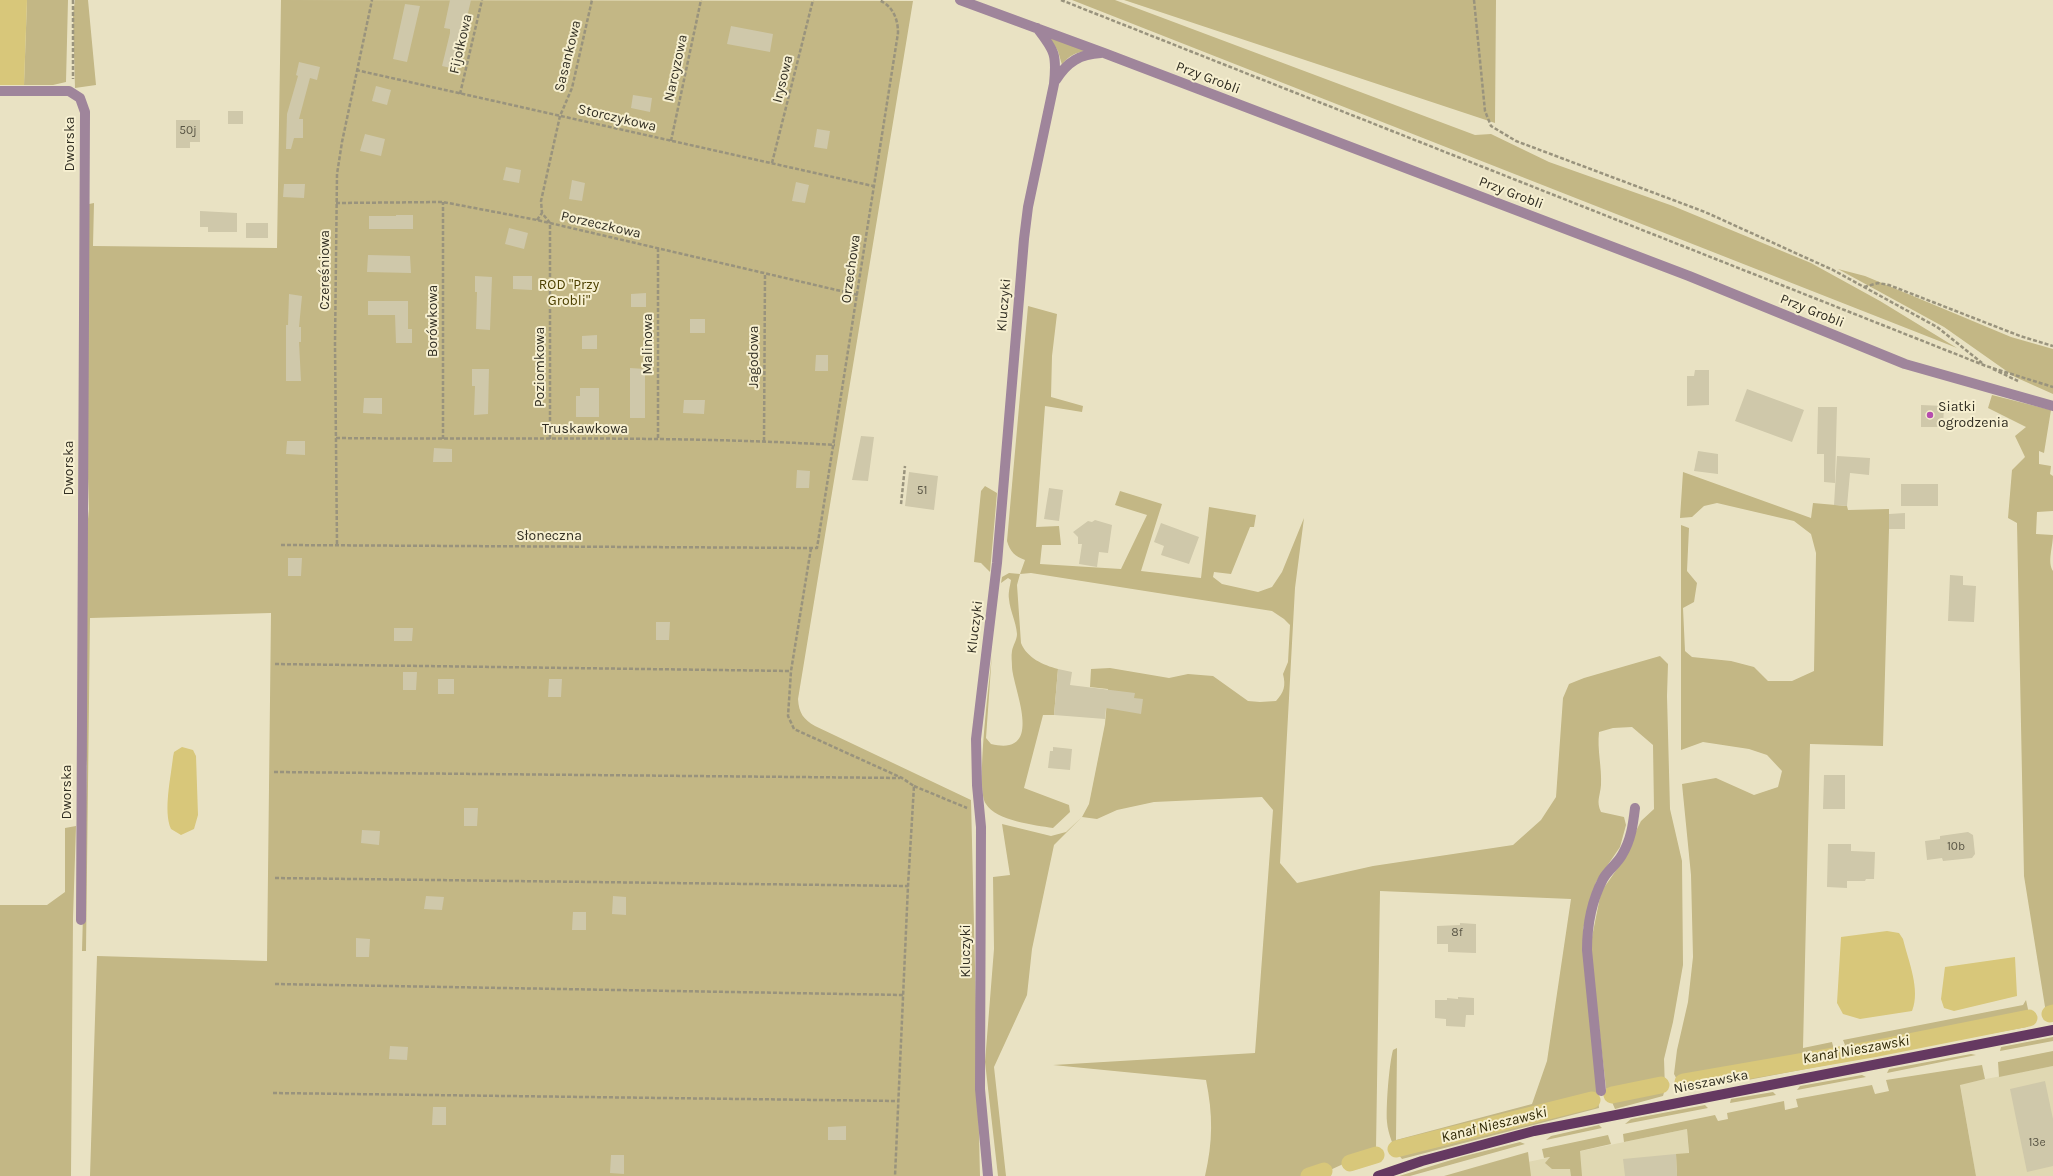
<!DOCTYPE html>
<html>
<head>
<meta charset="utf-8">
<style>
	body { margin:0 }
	canvas { display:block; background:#e9e2c3 }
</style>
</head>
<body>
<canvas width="2053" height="1176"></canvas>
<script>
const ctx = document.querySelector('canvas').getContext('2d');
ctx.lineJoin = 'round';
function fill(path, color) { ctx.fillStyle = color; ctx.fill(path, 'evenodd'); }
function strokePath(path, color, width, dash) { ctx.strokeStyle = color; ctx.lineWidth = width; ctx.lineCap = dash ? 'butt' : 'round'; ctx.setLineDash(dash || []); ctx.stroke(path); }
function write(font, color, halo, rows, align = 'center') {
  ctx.font = font + ' Karla,sans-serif'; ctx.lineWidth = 4; ctx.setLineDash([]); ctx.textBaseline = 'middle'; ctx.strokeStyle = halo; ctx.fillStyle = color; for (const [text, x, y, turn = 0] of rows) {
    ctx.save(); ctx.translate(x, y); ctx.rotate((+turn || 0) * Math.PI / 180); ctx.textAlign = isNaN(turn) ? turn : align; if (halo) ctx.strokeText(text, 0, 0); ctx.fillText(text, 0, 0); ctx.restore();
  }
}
fill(new Path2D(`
	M2053,1066V1176H1976L1960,1084Z
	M1687,1129L1690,1176H1513L1518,1164Z`), '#e0d8b2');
fill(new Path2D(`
	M27,0H68L66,82L53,85H24Z
	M75,0H88L96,85L75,88L73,15Z
	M281,0L913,1L798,699C799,713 803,719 815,726L971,800L980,1176H90L97,956L267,961L271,613L90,618L86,951H82L87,766L85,747L86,539L89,509L87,447L89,204L94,203L93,246L277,248Z
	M1072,0H1115L1475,135L1491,134L1549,162L1673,206L1811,263L1880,301L1957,348Z
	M1124,0H1496L1495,123Z
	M1049,37L1088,51C1076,52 1069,55 1062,65L1058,51Z
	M1838,269L1865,276L2011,337L2053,349V394L2015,377L1944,327Z
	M1028,306L1057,314L1052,356L1051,397L1083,406L1082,412L1045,406L1036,527L1059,526L1061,545H1042L1040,564L1121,569L1147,515L1115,505L1120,491L1162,504L1141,571L1201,578L1209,507L1256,515L1254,527H1250L1231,574L1214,572L1213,577L1222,584L1258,592L1272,587L1282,572L1304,518L1295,588L1280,863L1297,883L1373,866L1513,845L1541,820L1556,797L1563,698L1569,684L1584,678L1660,656L1668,664L1667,696L1670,809L1682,861L1683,965L1673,1022L1664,1059L1665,1089L1663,1096L1615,1109L1606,1088L1590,947L1601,892L1617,869L1641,821L1654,809L1653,745L1632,727L1613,728L1599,732C1597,750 1602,767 1601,785C1600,797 1596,801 1601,812L1624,817L1626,825L1620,847L1596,882L1583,929L1599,1108L1402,1159C1394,1150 1388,1134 1387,1122C1386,1105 1389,1065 1393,1050L1397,1048L1396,1140L1532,1104L1547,1061L1571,899L1380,891L1376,1149L1317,1176H1205C1213,1141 1213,1115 1206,1080L1053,1065L1255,1053L1273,810L1262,797L1154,802L1117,810L1097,819L1082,817L1054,845L1032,949L1027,995L994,1067L1006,1176H998L985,1062L994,949L993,877L1010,875L1002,824L1051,836L1066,832L1082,817L1089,804L1105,724L1108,689L1090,687L1091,669L1110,668L1169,678L1188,674L1213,676L1248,701L1260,702L1276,701C1284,692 1286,686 1283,674L1288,662L1290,625L1284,619L1272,611L1031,573L1020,574L1017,585L1021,643C1027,658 1043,665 1058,669L1054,715H1043L1024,788L1069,805L1070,812L1053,828C1035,825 996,821 986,804C975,788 990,678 992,653L986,738L991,744C1046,757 1013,689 1012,667C1012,662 1011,656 1012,651C1013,645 1017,640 1017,634C1016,621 1010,611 1009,599C1008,593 1010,586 1011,580L1008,578L1001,583L1002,577L1009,573L1020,574L1025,560C1015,556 1010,552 1007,541Z
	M1992,395L2051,410L2044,453L2039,451V464L2051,466L2050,474L2053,476V511L2037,512L2036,534L2053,535C2053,547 2047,562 2053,571V1019L2046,1013L2024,876L2017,523L2008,518L2012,470L2025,457L2015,436L2026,427L1988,408Z
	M1683,472L1811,518L1813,503L1847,506L1848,510L1889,509V529L1883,746L1810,744L1803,1048L1832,1042L1834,1050L1832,1064L1690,1091L1682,1089L1674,1074L1677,1050L1688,1002L1693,957L1691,875L1682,784L1716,778L1754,795L1778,787L1782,771L1767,755L1749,749L1703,742L1681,750V525L1689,528L1687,571L1697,583L1694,602L1683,608L1685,651L1692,657L1731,661L1754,667L1768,681H1792L1814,671L1816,553L1811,534L1794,521L1717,503L1704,506L1692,517L1680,518Z
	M985,486L997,493L990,572L981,563L974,562L981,491Z
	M76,826L73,918L71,1176H0V905H47L65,892V828Z
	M2026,1000L2031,1023L2027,1027L1857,1058L1850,1057L1843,1040L2023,1005Z
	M2053,1037V1041L2000,1051L2001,1047Z
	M2053,1051V1066L1999,1077L1998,1062Z
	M1971,1054L1976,1055L1887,1073L1889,1069Z
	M1982,1065L1985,1079L1960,1085L1976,1176H1677L1676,1154L1689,1153L1687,1129L1624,1142L1623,1134L1715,1115L1718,1121L1728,1119L1727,1113L1784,1101L1785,1110L1798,1107L1796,1099L1872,1085L1875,1094L1889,1091L1886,1080Z
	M1862,1075L1866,1077L1797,1090L1800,1086Z
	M1773,1092L1776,1095L1730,1103L1731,1099Z
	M1705,1105L1708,1108L1625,1124L1631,1119Z
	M1599,1125L1602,1128L1546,1140L1551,1136Z
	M1608,1135L1611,1144L1580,1151L1582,1176H1571L1570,1169H1552L1545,1163L1550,1157L1544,1158L1542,1149Z
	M1520,1142L1525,1144L1410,1176H1399L1461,1157Z
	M1528,1152L1531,1176H1444Z`), '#c3b785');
fill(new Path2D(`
	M0,0H27L24,85H0Z
	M182,747L193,750L196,756L198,815L194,829L181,835L171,829C163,811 171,777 173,757L174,752Z
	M1887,931L1899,933L1903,939C1908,960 1921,990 1912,1011L1860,1019L1843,1014L1837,1003L1841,937Z
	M2015,957L2017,996L1954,1011L1944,1008L1941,999L1945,967Z`), '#d8c77a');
strokePath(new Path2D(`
	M2050,1014L2053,1013
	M1683,1082L1873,1049L2029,1018
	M1612,1095L1661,1085
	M1396,1149L1592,1100
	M1350,1163L1376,1155
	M1309,1176L1324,1171`), '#d8c77a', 17);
fill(new Path2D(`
	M450,0H471L455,69L442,66L450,33V29L444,28Z
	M405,4L420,6L407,62L393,59Z
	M731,26L773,34L770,52L727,44Z
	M299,62L320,67L317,80L310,78L299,119H303V138H294L291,149H286L287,114L298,76L296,75Z
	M376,86L391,90L387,105L372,101Z
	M633,95L652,98L650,112L631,108Z
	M228,111H243V124H228Z
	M176,120H200V142H190V148H176Z
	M817,129L830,131L827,149L814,147Z
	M365,134L385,139L381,156L360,151Z
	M506,167L521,170L519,183L503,180Z
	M572,180L585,183L582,201L569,199Z
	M796,182L809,185L805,203L792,201Z
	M284,184H305L304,198L283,197Z
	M200,211L237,213V232H208V227H200Z
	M396,215H413V229H369V216H396Z
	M246,223H268V238H246Z
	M509,228L528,233L524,249L505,244Z
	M368,255L410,256L411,273L367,272Z
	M475,276L492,277L490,330L476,329L477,292H475Z
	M513,276H532V290L513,289Z
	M646,293V307H631V294Z
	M289,294L302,296L299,327H301V342H299L301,381H286V325H288Z
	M368,301H408V329H412V343H396L395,315H368Z
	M690,319H705V333H690Z
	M597,335V349H582V336Z
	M816,355H828V371H815Z
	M630,368L645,369V418H630Z
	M472,369H489L488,414L474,415L475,386H472Z
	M1695,370H1709V405L1687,406V376H1694Z
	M580,388H599V417H576V396H580Z
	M1747,389L1804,410L1792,442L1735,421Z
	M364,398H382V414L363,413Z
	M684,400H705L704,414L683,413Z
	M1921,405L1944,406L1943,427H1921Z
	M1818,407H1837L1835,483L1824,482V454H1817Z
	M861,436L874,437L868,481L852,480Z
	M287,441H305V455L286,454Z
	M434,448L452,449V462H433Z
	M1698,451L1718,454V474L1694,471Z
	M1837,456L1870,458L1869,475L1850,473L1847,506L1834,505Z
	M797,470L810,471L809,488H796Z
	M909,472L938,476L934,510L905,506Z
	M1901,484H1938V506H1901Z
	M1049,488L1063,490L1059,521L1044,519Z
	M1905,513V529H1889V514Z
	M1095,520L1112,525L1108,553L1099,552L1097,567L1079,564L1082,544H1078V537L1073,532L1088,521L1092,522Z
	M1161,523L1199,537L1189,564L1161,555L1164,546L1154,542Z
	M288,558H302L301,576H288Z
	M1950,575L1963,576V585L1976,586L1974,622L1948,621Z
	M656,622H670L669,640H656Z
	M394,628H413L412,641H394Z
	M1058,669L1072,672L1070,685L1135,693L1134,698L1143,699L1141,714L1106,708L1105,719L1054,715Z
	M403,672H417L416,690H403Z
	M438,679H454V694H438Z
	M549,679H562L561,697H548Z
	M1053,747L1072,749L1070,770L1048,768L1050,751H1053Z
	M1824,775H1845V809H1823Z
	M464,808H478L477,826H464Z
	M362,830L380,831L379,845L361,843Z
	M1968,832L1973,835L1975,854L1972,858L1943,861L1942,858L1927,860L1925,841L1940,839V836Z
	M1828,844H1851V851L1875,852L1874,879H1866L1865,881H1847V888L1827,887Z
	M426,896L444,897L442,910L424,909Z
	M613,896L626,897V915L612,914Z
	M573,912H586V930H572Z
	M1460,923L1476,924V953L1448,952V944H1437V926L1460,925Z
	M356,938L370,939L369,957H356Z
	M1458,997L1474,998V1015H1466L1465,1027L1446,1026V1019L1435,1018V1000H1447V998L1458,999Z
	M390,1046L408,1047L407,1060L389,1059Z
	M2045,1081L2053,1119V1166L2027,1172L2010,1089Z
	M433,1107H446V1125H432Z
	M846,1126V1140H828V1127Z
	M1676,1154L1677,1176H1625L1623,1159Z
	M611,1155H624V1174L610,1173Z`), '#cfc8aa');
strokePath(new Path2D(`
	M73,0V79
	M1061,0L1986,366L2053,387
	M1474,0L1485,111L1491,126L1516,141L1705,212L1833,270L1937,327L1982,363
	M356,70L873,186
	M460,94L482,0
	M671,141L701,0
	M772,163L813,0
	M336,203L443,202L537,220L858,295
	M537,220L542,213
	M658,248V439
	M1864,287L1878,283L1889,285L2020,336L2053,346
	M1993,369L2018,381
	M336,438C502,440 669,435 835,445
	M443,439V202
	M550,439V223L542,213L541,201L560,116L572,88L592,0
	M764,441L765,274
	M901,504L905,466
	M337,544L335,344L337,174L342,142L372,0
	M281,545L817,548L898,33C898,19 893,6 879,0
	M811,548L791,671L788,716L794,729L902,778L914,786L908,886L895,1176
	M275,664L791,671
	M274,772L900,778
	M914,786L967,808
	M275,878L908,886
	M275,984L903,995
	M273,1093L898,1101`), '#99937d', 2.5, [4, 2]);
strokePath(new Path2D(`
	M960,0L1104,53L1689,276L1905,364L2053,406
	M1056,80C1067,62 1080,54 1101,53
	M0,91H69L80,98L85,112L81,920
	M1601,1091L1587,950C1587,925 1591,902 1603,879C1608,870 1617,864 1622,855C1631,840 1633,825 1635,808
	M988,1176L980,1089L981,827L977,785L976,739L997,563L1024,239L1028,207L1054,84C1057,55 1055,51 1037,28`), '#9f859b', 10);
strokePath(new Path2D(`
	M1378,1176L1422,1161L1534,1131L2053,1030`), '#653961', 10);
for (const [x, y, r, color] of [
	[1930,415,4,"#b54cae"]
]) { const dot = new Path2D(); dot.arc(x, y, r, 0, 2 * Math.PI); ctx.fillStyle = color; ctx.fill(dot); strokePath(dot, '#f6efd0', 1.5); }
write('12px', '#595545', null, [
	["50j",188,131],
	["51",922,491],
	["10b",1956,847],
	["8f",1457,933],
	["13e",2037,1143]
]);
write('14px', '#322f23', '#f6efd0', [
	["Fijołkowa",461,44,-77],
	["Sasankowa",568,56,-76],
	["Narcyzowa",676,68,-78],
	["Przy Grobli",1208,78,21],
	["Irysowa",783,79,-76],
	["Storczykowa",617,118,13],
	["Dworska",70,144,-90],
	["Przy Grobli",1511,193,21],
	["Porzeczkowa",601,225,13],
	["Orzechowa",851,269,-82],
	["Czereśniowa",325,270,-90],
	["Kluczyki",1004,305,-85],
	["Przy Grobli",1812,311,22],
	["Borówkowa",433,321,-90],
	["Malinowa",648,344,-90],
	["Jagodowa",754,357,-90],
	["Poziomkowa",540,367,-90],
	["Truskawkowa",585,429],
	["Dworska",69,468,-90],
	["Słoneczna",549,536],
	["Kluczyki",975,627,-83],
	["Dworska",67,792,-90],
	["Kluczyki",966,951,-90],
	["Nieszawska",1711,1082,-11]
]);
write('14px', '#4d4000', '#f6efd0', [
	["ROD \"Przy",569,285],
	["Grobli\"",569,301]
]);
write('14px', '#322f23', '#f6efd0', [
	["Siatki",1938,407],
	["ogrodzenia",1938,423]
], 'left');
write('italic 15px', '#302906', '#f6efd0', [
	["Kanał Nieszawski",1856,1050,-10],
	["Kanał Nieszawski",1494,1125,-14]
]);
</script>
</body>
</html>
